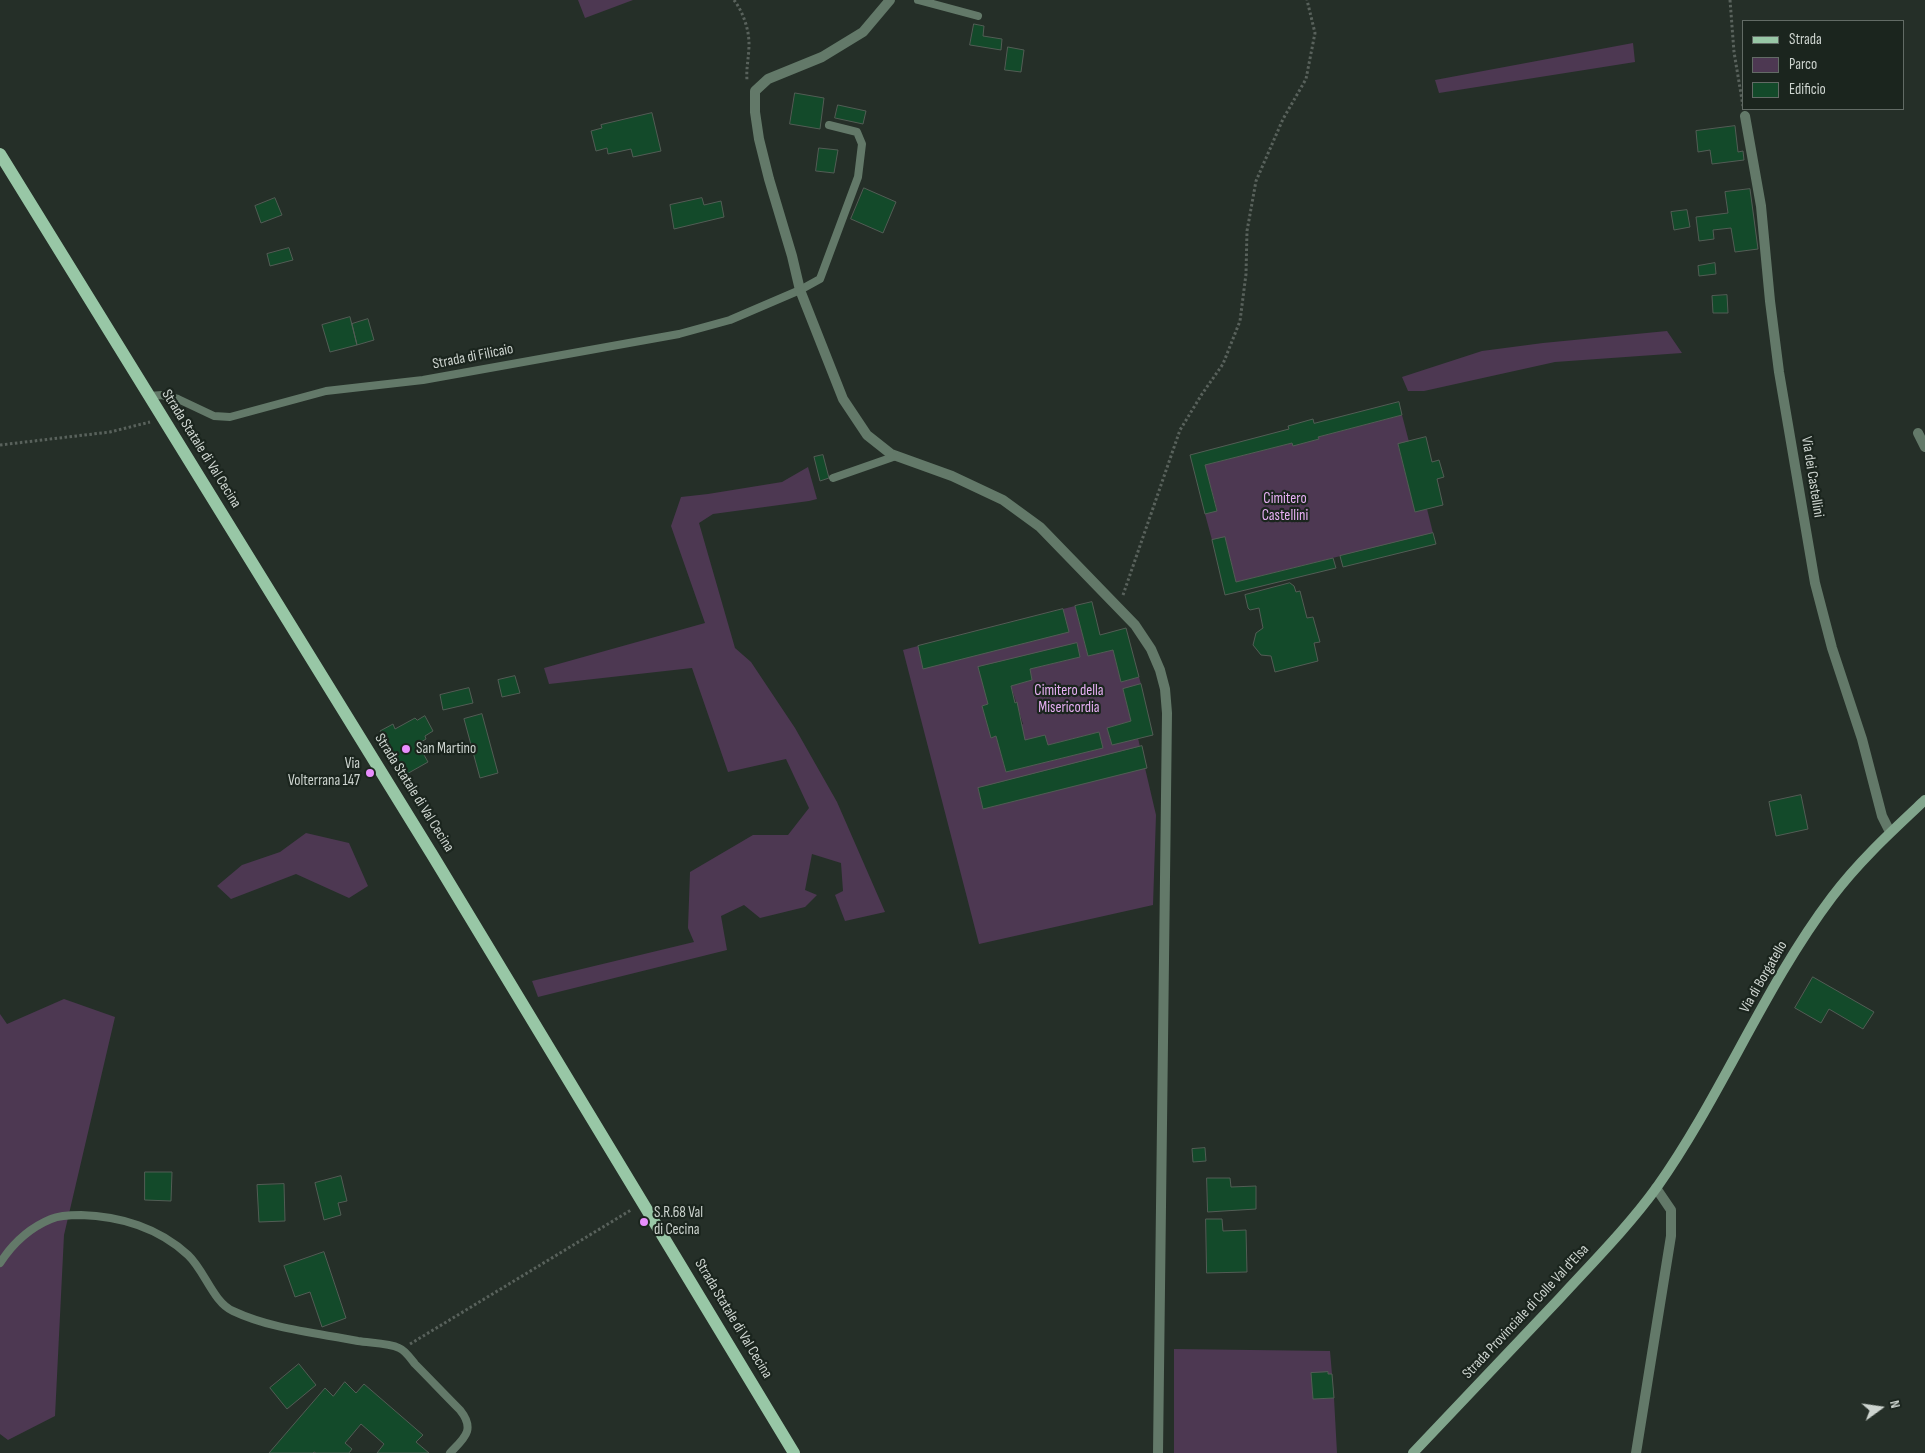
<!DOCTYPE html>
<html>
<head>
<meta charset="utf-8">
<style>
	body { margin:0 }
	#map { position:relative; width:1925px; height:1453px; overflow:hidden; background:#252f28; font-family:"Sofia Sans Condensed",sans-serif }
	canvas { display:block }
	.legend { position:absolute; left:1742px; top:20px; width:162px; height:90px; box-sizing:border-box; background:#1b251e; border:1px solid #626b65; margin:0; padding:6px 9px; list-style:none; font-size:15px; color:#cdd4cf }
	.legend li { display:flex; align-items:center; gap:10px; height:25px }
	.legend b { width:25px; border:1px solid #626b65 }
	.north { position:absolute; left:1855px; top:1383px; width:50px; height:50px; -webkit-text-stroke:4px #1b251e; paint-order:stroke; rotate:76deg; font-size:14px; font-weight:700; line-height:20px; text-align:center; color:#cdd4cf }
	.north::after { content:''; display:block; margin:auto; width:18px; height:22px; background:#cdd4cf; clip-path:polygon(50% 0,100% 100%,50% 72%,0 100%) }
</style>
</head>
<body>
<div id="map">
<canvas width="1925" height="1453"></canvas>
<ul class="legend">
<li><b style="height:6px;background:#98c7a6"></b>Strada</li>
<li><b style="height:14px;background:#4d3852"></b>Parco</li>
<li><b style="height:14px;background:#134a2a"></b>Edificio</li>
</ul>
<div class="north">N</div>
</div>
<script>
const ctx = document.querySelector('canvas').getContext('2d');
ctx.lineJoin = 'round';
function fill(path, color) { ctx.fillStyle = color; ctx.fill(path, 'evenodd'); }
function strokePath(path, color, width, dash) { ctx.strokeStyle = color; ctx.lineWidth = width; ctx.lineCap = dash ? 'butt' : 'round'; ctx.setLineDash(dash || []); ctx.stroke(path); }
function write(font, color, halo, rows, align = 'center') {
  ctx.font = font + ' "Sofia Sans Condensed",sans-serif'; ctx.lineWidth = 4.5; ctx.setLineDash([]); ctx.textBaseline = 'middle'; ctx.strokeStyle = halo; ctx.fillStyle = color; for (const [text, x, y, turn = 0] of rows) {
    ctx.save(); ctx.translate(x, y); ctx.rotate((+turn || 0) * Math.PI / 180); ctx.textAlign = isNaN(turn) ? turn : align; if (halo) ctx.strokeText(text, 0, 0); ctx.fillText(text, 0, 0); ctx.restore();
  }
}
fill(new Path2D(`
	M578,0H633L585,18Z
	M1633,43L1635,62L1439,93L1435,80Z
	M1667,331L1682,353L1555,362L1424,391H1408L1402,377L1482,351L1543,343Z
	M1402,415L1409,442L1398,445L1415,511L1427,509L1433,533L1236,582L1225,538L1212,540L1205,514L1217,510L1205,465L1292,443L1319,439L1318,437Z
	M808,467L817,499L809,501L713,514L699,523L735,648L751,662L795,728L837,802L885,912L845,921L835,895L843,891L841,863L812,854L805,890L817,895L805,907L760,918L744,905L721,916L727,950L538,997L532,981L694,942L688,928L690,872L753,835H788L809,808L786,759L728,772L692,668L549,684L544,668L705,623L671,526L681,497L708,494L782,482Z
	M1075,606L1088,656L1113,650L1121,682L1139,677L1141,684L1123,689L1131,721L1107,728L1112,745L1138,738L1140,747L978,788L983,809L1145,768L1156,815L1153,905L979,944L903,650L918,646L923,668L1063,609ZM1077,643L1080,657L1030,669L1032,680L1011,686L1023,724L1021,725L1025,740L1048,745L1099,732L1103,748L1006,772L996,736L991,737L982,706L988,704L979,667Z
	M306,833L349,843L368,886L349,898L296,874L231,899L217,886L242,865L280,852Z
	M64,999L115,1017L64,1235L55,1416L8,1440L0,1434V1014L7,1024Z
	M1174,1349L1330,1351L1332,1374H1312L1313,1399L1334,1398L1337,1453H1174Z`), '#4d3852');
const building = new Path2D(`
	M974,24L984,26L983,36L1002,39L1001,50L970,45Z
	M1008,47L1024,50L1021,72L1005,70Z
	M795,93L824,98L820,129L790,124Z
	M838,105L866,111L863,124L835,118Z
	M652,113L661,151L633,157L631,149L608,154L607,148L596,151L591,131L602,128L601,125Z
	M1735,126L1738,152L1743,151L1744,160L1712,164L1710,150L1698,152L1696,131Z
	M819,148L838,150L834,173L816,171Z
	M864,188L896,202L883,233L851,219Z
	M1750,189L1758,249L1735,252L1731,228L1713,230L1714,239L1699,241L1696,217L1728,213L1725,192Z
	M275,198L282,215L261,223L255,206Z
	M702,198L704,205L721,201L724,217L674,229L670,205Z
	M1687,210L1690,227L1674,230L1671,212Z
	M289,248L293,260L270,266L267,254Z
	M1715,263L1716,274L1699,276L1698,266Z
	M1727,295L1728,313H1713L1712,296Z
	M350,317L357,345L330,352L322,325Z
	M368,319L374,340L357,345L352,324Z
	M1399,402L1402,415L1318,437L1319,439L1293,446L1292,443L1205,465L1217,511L1205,514L1190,455L1289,429L1288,426L1313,419L1314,423Z
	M1426,437L1432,462L1439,460L1444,477L1437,479L1443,505L1415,512L1398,444Z
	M823,455L829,478L820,481L814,457Z
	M1433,533L1436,544L1343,567L1340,556Z
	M1225,537L1236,582L1333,558L1336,568L1225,595L1212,540Z
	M1290,583L1294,586L1296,592L1300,591L1307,618L1313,617L1320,642L1314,643L1318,661L1275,672L1271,656L1261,655L1253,645L1256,633L1263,628L1259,608L1250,610L1248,608L1245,595Z
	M1092,602L1100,635L1126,628L1139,677L1121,682L1113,650L1088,656L1075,606Z
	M1063,609L1069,632L923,669L918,646Z
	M1077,643L1080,657L1030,669L1032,680L1011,686L1015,703L1017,702L1025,740L1045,735L1048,745L1099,732L1103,748L1006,772L996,736L991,738L982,706L988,704L978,667Z
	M515,676L520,693L502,697L498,680Z
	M1141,684L1153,735L1112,745L1107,728L1131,721L1123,689Z
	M469,688L473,703L443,710L440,695Z
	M482,714L498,773L480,778L464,719Z
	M425,716L433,731L425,736L426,739L418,744L428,762L405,775L380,731L393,724L395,729L415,718L417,720Z
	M1142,746L1147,768L983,809L978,788Z
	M1801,795L1808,829L1776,836L1769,802Z
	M1813,977L1874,1012L1863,1029L1829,1009L1821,1023L1795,1008Z
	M1205,1148L1206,1161L1193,1162L1192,1149Z
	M145,1172H172L171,1201L145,1200Z
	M341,1176L347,1201L338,1203L341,1215L324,1220L315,1183Z
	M1207,1178H1230L1231,1187L1256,1186V1209L1208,1212Z
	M284,1184L285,1221L259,1222L257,1185Z
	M1206,1219H1222L1223,1231L1246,1230L1247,1272L1207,1273Z
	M324,1252L346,1318L322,1327L310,1292L295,1297L284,1266Z
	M299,1364L316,1385L287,1409L270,1388Z
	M1328,1372V1374H1332L1334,1398L1313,1399L1311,1373Z
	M345,1382L356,1393L364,1384L423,1435L416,1442L429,1453H377L384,1444L361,1424L345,1443L352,1449L349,1453H316L314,1452L313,1453H269L325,1388L333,1396Z`);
fill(building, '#134a2a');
strokePath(building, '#525d55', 1);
strokePath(new Path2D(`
	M734,0C743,12 749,29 749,44C749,57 746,68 747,80
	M1730,0L1734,52L1743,106
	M0,445L110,432L150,422
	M1123,595L1180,430L1202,394L1223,364L1240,321L1246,274L1247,231L1256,181L1283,119L1306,79L1315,33L1307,0
	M410,1344L631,1210`), '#59625c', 3, [2.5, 2.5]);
strokePath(new Path2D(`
	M918,0L978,16
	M149,396L162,395L178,399L214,416L230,417L326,391L423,380L679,334L730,320L800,290L820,279L858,177L862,144L857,132L829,125
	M833,478L896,456
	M0,1263C13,1243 29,1228 51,1219C60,1215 71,1215 81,1215C120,1216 159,1228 188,1255C205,1271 213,1302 233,1311C271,1329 317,1333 358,1341C370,1343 389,1343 399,1348C405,1350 411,1359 415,1364C430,1379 445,1395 460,1410C476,1430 464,1438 450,1453`), '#637969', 8);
strokePath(new Path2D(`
	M890,0L863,32L822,57L768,79L755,91V112L759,139L769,179L792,256L800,290L843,399L867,435L891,454L952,476L1003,500L1040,527L1135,625L1151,649L1160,670L1165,689L1167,713L1158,1453
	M1745,116L1761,206L1770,301L1779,372L1815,583L1832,648L1862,739L1882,816L1890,832
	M1918,433L1925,447
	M1636,1453L1671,1236V1210L1656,1188`), '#637969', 10);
strokePath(new Path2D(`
	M1413,1453C1462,1401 1511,1350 1560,1298C1593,1262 1628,1227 1657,1187C1722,1095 1764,987 1832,897C1859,861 1892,831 1925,800`), '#81a58c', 10);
strokePath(new Path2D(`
	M0,154L433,856L794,1453`), '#98c7a6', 12);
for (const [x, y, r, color] of [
	[406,749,5,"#e98efe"],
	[370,773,5,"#e98efe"],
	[644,1222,5,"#e98efe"]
]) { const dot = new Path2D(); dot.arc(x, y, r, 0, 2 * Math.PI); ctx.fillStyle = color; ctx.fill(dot); strokePath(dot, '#1b251e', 2); }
write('15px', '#cdd4cf', '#1b251e', [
	["Strada di Filicaio",473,357,-11],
	["Strada Statale di Val Cecina",201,449,58],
	["Via dei Castellini",1812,477,81],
	["Strada Statale di Val Cecina",414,793,58],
	["Via di Borgatello",1764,977,-60],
	["Strada Provinciale di Colle Val d'Elsa",1526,1312,-47],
	["Strada Statale di Val Cecina",733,1319,59]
]);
write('15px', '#e7b0f4', '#1b251e', [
	["Cimitero",1285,499],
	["Castellini",1285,516],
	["Cimitero della",1069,691],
	["Misericordia",1069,708]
]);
write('15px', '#cdd4cf', '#1b251e', [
	["San Martino",416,749],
	["Via",360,764,"right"],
	["Volterrana 147",360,781,"right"],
	["S.R.68 Val",654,1213],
	["di Cecina",654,1230]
], 'left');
</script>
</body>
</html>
